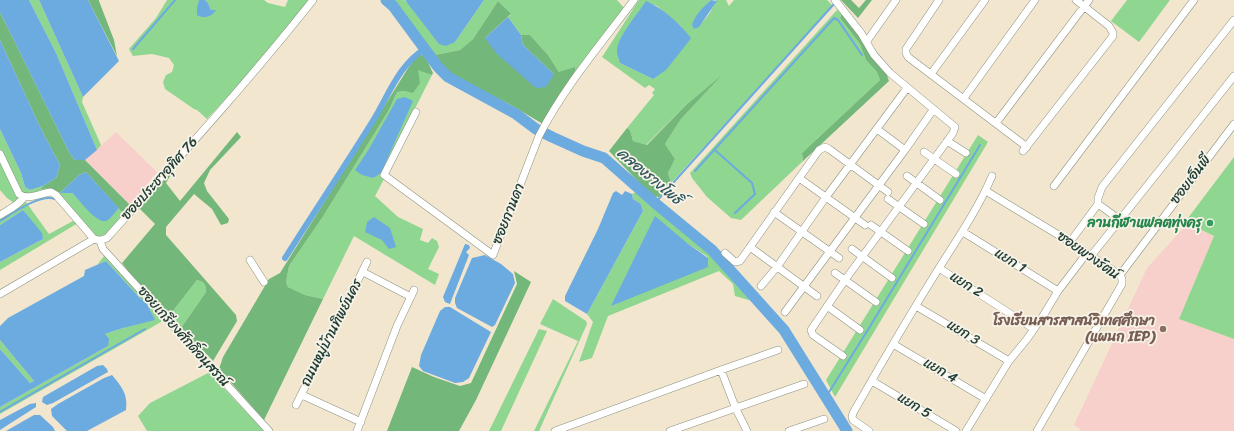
<!DOCTYPE html>
<html>
<head>
<meta charset="utf-8">
<style>
	body { margin:0 }
	canvas { display:block; background:#f3e6cf }
</style>
</head>
<body>
<canvas width="1234" height="431"></canvas>
<script>
const ctx = document.querySelector('canvas').getContext('2d');
ctx.lineJoin = 'round';
function fill(path, color) { ctx.fillStyle = color; ctx.fill(path, 'evenodd'); }
function strokePath(path, color, width, dash) { ctx.strokeStyle = color; ctx.lineWidth = width; ctx.lineCap = dash ? 'butt' : 'round'; ctx.setLineDash(dash || []); ctx.stroke(path); }
function write(font, color, halo, rows, align = 'center') {
  ctx.font = font + ' Sriracha,"Playpen Sans Thai",sans-serif'; ctx.lineWidth = 3.5; ctx.setLineDash([]); ctx.textBaseline = 'middle'; ctx.strokeStyle = halo; ctx.fillStyle = color; for (const [text, x, y, turn = 0] of rows) {
    ctx.save(); ctx.translate(x, y); ctx.rotate((+turn || 0) * Math.PI / 180); ctx.textAlign = isNaN(turn) ? turn : align; if (halo) ctx.strokeText(text, 0, 0); ctx.fillText(text, 0, 0); ctx.restore();
  }
}
fill(new Path2D(`
	M116,132L157,172L130,205L85,160Z
	M1187,224L1214,236L1179,319L1234,339V431H1079L1080,429L1074,425L1147,268Z`), '#f7d0cb');
fill(new Path2D(`
	M29,0H39L83,97L82,102L101,145L97,150L57,55Z
	M167,0H199L197,15L216,10H211L208,3L205,0H264L268,3L285,7L288,0H309L255,67L207,119L197,110L194,109L165,89L163,82L166,75L172,72L174,65L169,58L152,54L133,56L129,49L156,18Z
	M391,0H404L455,42L484,0H617L625,9L575,75L559,72L548,55L530,35H521L508,17L511,15L498,1L473,39L460,50L435,55L396,4Z
	M639,0H711L701,10L694,20V29C702,26 714,8 716,0H726L729,6L734,0H827L833,6L671,183L668,173L675,159L665,144L681,119L718,79L686,105L646,145L633,141L630,130L627,128L654,95L652,93L655,89L649,85L645,88L602,57ZM646,2L657,6L682,27L653,79L620,63L639,13Z
	M1127,0H1170L1139,42L1111,21Z
	M837,10L842,14L840,18L860,44L866,60L877,72L880,80L802,153L803,161L741,220L731,218L707,197L692,178L690,173Z
	M418,69L432,75L403,132L396,144L383,181L375,196L398,217L423,229L420,240L428,243L432,238L437,241L439,247L428,269L439,274L435,285L354,236L323,299L305,295L288,287L286,282L289,266L322,218L389,110L397,92L405,91Z
	M0,129L21,173L25,187L30,190L43,186L42,188H50L60,193H72L79,200L107,220L119,208L123,213C118,221 108,239 96,236L59,194L32,195L23,194L17,188L0,149Z
	M978,135L988,142L835,397L826,380Z
	M1234,157V339L1179,319L1214,236L1185,222Z
	M0,160L19,198L14,203L7,198L0,190Z
	M636,192L710,252L752,301L735,296L733,284L719,271L608,316L592,358L579,362L593,322L587,314L643,211L641,204L633,199L632,194ZM687,243L708,257L611,306Z
	M26,202L49,234L73,221L78,223L0,270V262L43,239L23,210L0,225V217L21,204Z
	M105,255L161,318V322L0,414V407L108,346L105,334L123,328L152,315L147,304L139,297L106,261L97,265Z
	M197,280L203,282L206,287V292L181,328L169,316Z
	M553,299L586,321L587,324L539,431H534L578,341L540,324Z
	M539,329L547,331L501,431H489Z
	M0,340L34,381L30,383L0,349Z
	M210,372L218,382L264,431H147L138,416L150,403Z`), '#8fd690');
fill(new Path2D(`
	M88,0H99V1L114,40L117,56Z
	M841,0H851L859,8L866,0H872L858,18Z
	M498,1L511,14L485,38L554,74L523,45L521,35H530L548,55L559,72L575,67V75L543,124L509,104L451,75L435,55L460,50L473,39Z
	M0,12L69,152L75,160H85L130,205L123,213L86,172L79,175L60,193L50,188L41,189L43,186L56,178L60,165L41,129L0,40Z
	M842,14L861,35L871,57L887,75L889,81L803,161L802,153L880,80L877,72L866,60L860,44L840,18Z
	M419,54L425,56L433,73L432,75L418,70L420,83L413,93L405,91L397,92L389,110L322,218L289,266L286,282L288,287L305,295L323,299L264,420L219,369L223,357L269,279L280,273L410,65Z
	M721,76L681,119L665,144L675,159L668,173L671,183L659,197L652,196L609,151L627,128L630,130L633,141L647,145L686,105Z
	M237,132L241,137L210,170L204,183L207,191L229,219L228,223L221,225L212,209L194,194L166,227V235L236,315L237,321L213,361L181,328L206,292V287L203,282L197,280L169,316L138,284L122,263L155,224L139,208L175,168L166,183L180,201Z
	M514,271L531,282L476,400L459,431H387L412,367L434,377L460,386L471,383L517,284Z`), '#73b77a');
fill(new Path2D(`
	M0,0H29L57,55L97,150L85,160H75L69,152L0,12Z
	M39,0H88L119,61L83,97Z
	M199,0H205L208,3L211,10H216C212,17 204,19 197,15V8Z
	M405,0H484L455,42L446,46L439,44Z
	M711,0L717,1L699,27L694,29L692,25C695,15 703,7 711,0Z
	M646,1C664,9 679,23 691,38L689,41L666,70L653,79L620,63C619,59 617,55 617,51C617,37 638,14 646,1Z
	M508,17L521,35L523,45L554,74L546,87L536,88L496,53L485,38Z
	M0,40L41,129L60,165L56,178L43,186L30,190L25,187L21,173L0,129Z
	M405,97L413,101L381,173L373,178L362,175L355,170L369,149L397,99Z
	M86,172L119,208C116,211 112,217 108,220C98,227 80,200 72,193H60L79,175Z
	M616,191L622,195L625,191L632,194L633,199L641,204L643,211L587,314L565,301V296L598,229L613,193Z
	M23,210L42,233L43,239L0,262V225Z
	M655,216L687,243L708,258V267L611,306Z
	M374,217L390,228L396,247L389,249L382,240L365,232L367,222Z
	M465,244L469,245L470,248L466,252L469,255L450,304L445,302L443,297Z
	M485,255L501,264L513,274L515,283L495,325L492,327L457,308L455,303V298L472,258Z
	M106,261L139,297L147,304L155,320L123,328L105,334L109,339L108,346L0,407V349L30,383L34,381L0,340V326L8,318L84,276L85,270Z
	M445,307H450L491,332L469,378L463,382L455,383L423,371L419,366L421,355L440,311Z
	M103,365L107,369L108,372L53,403L47,405L42,402L43,397L97,366Z
	M112,375C122,387 128,394 126,410L87,431H67L52,416L51,409L58,404L104,378Z
	M36,403V407L0,430V420L30,404Z
	M34,415H40L53,427L55,431H6Z`), '#6cabdf');
strokePath(new Path2D(`
	M133,49L175,0
	M715,150L752,183L755,194L735,213
	M695,171L834,18L838,20L862,55
	M655,203L834,4
	M0,221C13,213 41,193 55,199
	M826,397L869,328L980,145
	M0,412L145,329`), '#6cabdf', 2);
strokePath(new Path2D(`
	M285,258C314,212 345,166 374,119C388,96 400,63 425,49`), '#6cabdf', 6);
strokePath(new Path2D(`
	M386,0L393,6L438,67L448,77L516,114L536,129L552,137L583,151L604,158L655,203L712,250L784,330L847,431`), '#6cabdf', 11);
const street = new Path2D(`
	M835,0L861,33L874,55L890,73L955,127L953,133L934,159L845,280L811,330L813,335L843,356
	M939,0L906,49V53L908,57L1027,147
	M867,41L896,0
	M931,74L985,0
	M964,98L1035,0
	M416,112L384,175L493,255L539,136C564,87 601,44 634,0
	M996,123L1089,0
	M877,129L905,150
	M947,141L966,153
	M1023,151L1113,36V33L1109,26L1076,0
	M924,152L956,174
	M0,154L19,194C29,201 40,193 51,192L56,195L94,239C99,241 102,240 107,238C177,160 248,82 313,0
	M907,176L940,200
	M799,178L865,225
	M1054,186L1194,0
	M986,191L1070,242L1120,275L1122,279V284L1037,431
	M888,199L924,224
	M1098,204V198L1102,187L1234,20
	M774,212L839,258
	M0,215C8,210 18,206 24,197
	M871,225L908,251
	M963,232L1058,291
	M100,241L103,249L269,431
	M1070,242L1098,204L1120,220
	M750,247L817,296
	M852,249L892,278
	M725,253L735,262L740,261L819,150L825,147L829,149L888,192
	M1091,256L1170,157L1234,76
	M250,260L264,282
	M939,268L1034,329
	M363,272L411,297
	M835,273L876,302
	M1120,275L1234,124
	M761,286L777,267L826,197L907,88
	M0,294L94,239
	M827,306L860,330
	M916,306L1009,361
	M785,312L905,150L933,110
	M893,344L986,399
	M721,370L736,409L747,431
	M872,381L956,431
	M302,395L361,422
	M296,405L367,262
	M357,431L397,326L414,290
	M555,431L721,370L778,350
	M670,431L804,384
	M789,431L824,419
	M869,431L853,420L852,417L853,413C881,364 909,316 939,268C958,238 978,209 992,176
	M966,431L1009,361L1027,339L1043,316L1058,291L1087,253`);
strokePath(street, '#899282', 8);
strokePath(street, '#fff', 7);
for (const [x, y, r, color] of [
	[1210,223,4,"#2e9e5b"],
	[1163,329,4,"#8d6e63"]
]) { const dot = new Path2D(); dot.arc(x, y, r, 0, 2 * Math.PI); ctx.fillStyle = color; ctx.fill(dot); strokePath(dot, '#f7f3e8', 1.5); }
write('14px', '#1f3d34', '#f7f3e8', [
	["ซอยประชาอุทิศ 76",160,179,-48],
	["ซอยเอ็นพี",1191,180,-53],
	["ซอยกานดา",509,214,-68],
	["ซอยพวงรัตน์",1088,256,35],
	["แยก 1",1010,261,32],
	["แยก 2",966,285,32],
	["ถนนหมู่บ้านทิพย์นคร",332,333,-63],
	["แยก 3",963,333,31],
	["ซอยเกรียงศักดิ์อนุสรณ์",183,337,48],
	["แยก 4",940,371,30],
	["แยก 5",914,406,31]
]);
write('bold 14px', '#27864d', '#f7f3e8', [
	["ลานกีฬาแฟลตทุ่งครุ",1202,223]
], 'right');
write('bold 14px', '#785e54', '#f7f3e8', [
	["โรงเรียนสารสาสน์วิเทศศึกษา",1155,321],
	["(แผนก IEP)",1155,337]
], 'right');
write('italic 15px', '#32585f', '#f7f3e8', [
	["คลองรางโพธิ์",649,177,40]
]);
</script>
</body>
</html>
